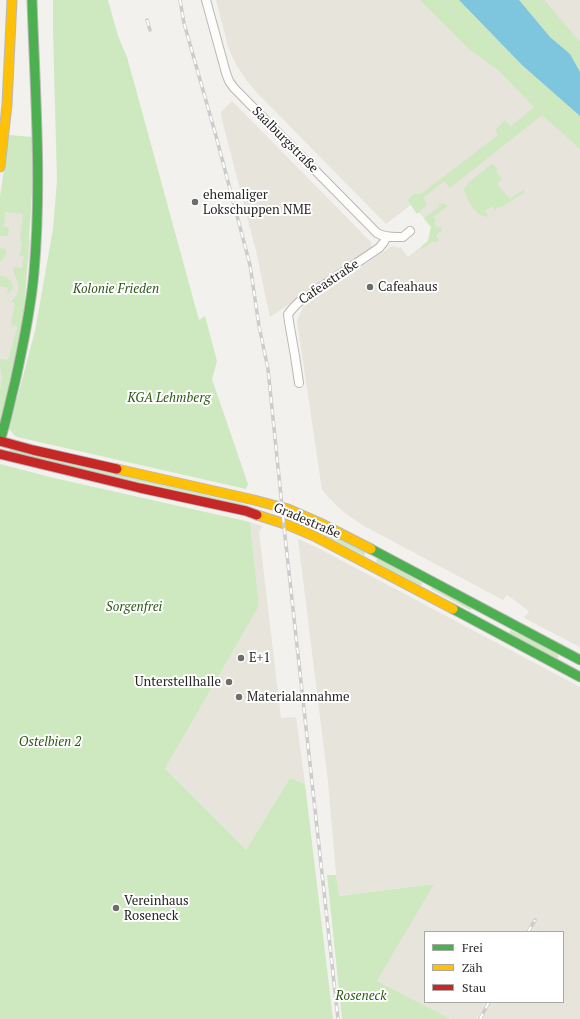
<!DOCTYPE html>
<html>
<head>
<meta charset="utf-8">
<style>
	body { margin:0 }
	#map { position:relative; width:580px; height:1019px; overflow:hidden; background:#f2f1ed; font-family:"PT Serif",serif }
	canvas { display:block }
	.legend { position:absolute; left:424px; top:931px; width:140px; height:72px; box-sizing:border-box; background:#fff; border:1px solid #a8a8a7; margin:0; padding:5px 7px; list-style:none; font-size:12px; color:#262623 }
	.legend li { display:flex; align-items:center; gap:8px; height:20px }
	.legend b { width:20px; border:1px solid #a8a8a7 }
</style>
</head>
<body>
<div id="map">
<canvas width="580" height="1019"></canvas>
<ul class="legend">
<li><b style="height:5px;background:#4caf50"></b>Frei</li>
<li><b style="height:5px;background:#ffc107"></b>Zäh</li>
<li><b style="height:5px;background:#c62828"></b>Stau</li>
</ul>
</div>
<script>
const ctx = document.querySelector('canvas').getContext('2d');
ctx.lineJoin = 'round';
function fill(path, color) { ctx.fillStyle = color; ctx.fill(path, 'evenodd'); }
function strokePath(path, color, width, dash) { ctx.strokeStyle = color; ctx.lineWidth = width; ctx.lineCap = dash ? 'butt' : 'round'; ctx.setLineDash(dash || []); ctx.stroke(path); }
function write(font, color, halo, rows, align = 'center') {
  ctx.font = font + ' "PT Serif",serif'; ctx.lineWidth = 4; ctx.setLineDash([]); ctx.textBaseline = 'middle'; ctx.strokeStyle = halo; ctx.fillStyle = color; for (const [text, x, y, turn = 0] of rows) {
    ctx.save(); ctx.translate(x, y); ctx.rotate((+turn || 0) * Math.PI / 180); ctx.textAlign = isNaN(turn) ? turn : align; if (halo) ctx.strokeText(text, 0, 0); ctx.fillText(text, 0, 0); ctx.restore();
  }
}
fill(new Path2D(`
	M216,0H580V647L524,618L529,611L507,595L503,600L364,526L346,514L337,506L322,490L297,321L303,307L392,246L401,248L408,257L428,241L431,227L412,204L386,224L259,95L247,81L237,66L231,54L228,46Z
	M232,101L371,242V249L270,317L263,285L257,255L222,120L221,112Z
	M9,135L31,246L0,424V197Z
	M250,522L262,526L259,532L281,718L296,717L305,784L290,778L246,850L165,769L259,606Z
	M298,539L318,548L580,687V1019H451L377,981L433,884L338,896L328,782ZM425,932H563V1002H425Z`), '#e6e4db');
fill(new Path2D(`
	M53,0H108L118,36L127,57L146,126L199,320L205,316L217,361L212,379L248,484L246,489L17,437L14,435L9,429L35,331L53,229L57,181L53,31Z
	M420,0H459L522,65L580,116V149L542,115L450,188L444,181L423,198L426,202V206L417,214L408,201L409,198L414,194H421L498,135L495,130L505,120L511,126L534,107L499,71L468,48Z
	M519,0H544L580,42V72L570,54L550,37Z
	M9,135L32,137L33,176L24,317L0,424V390L2,377L0,365V359L8,360L17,327L11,325L15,303L11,302C26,285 15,284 13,267L22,268L24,256H20L22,242L20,241L23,214L5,212L4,227L9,228L8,236H0V197Z
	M492,164L494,165L498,170L496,172L502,179L497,184L510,199L523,190L525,192L500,208V207H498L495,211L492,206L485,211L489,217C485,216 482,216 479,214C473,210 465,196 464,189L470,181Z
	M443,203L448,206L433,217L436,221L434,223L436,226L437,227L440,226L442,230L436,235L439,240L437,242H432L422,249L421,247L428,241L431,227L424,218L439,207L438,205Z
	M0,248L6,249V254L2,261H0Z
	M0,276L6,277L11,281L13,288L9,293H7L8,288L0,286Z
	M10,449L248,505L247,506L9,452Z
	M0,464L54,478L250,522L259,606L165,769L246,850L290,778L305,784L333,1019H0Z
	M324,531L365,552V556L324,535L323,533Z
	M378,558L422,583L421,586L376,562L377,559Z
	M432,588L471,608L470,610L433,590L431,589Z
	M510,630L534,641L557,654L558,655V659L510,634Z
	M327,875H336L339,896L434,884L377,981L451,1019H342Z`), '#cee9c0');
fill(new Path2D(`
	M459,0H519L550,37L570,54L580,72V116L522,65Z`), '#7ec5de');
const street = new Path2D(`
	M206,0L226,73L229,81L234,88L377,233C385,238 394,237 403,237L410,231
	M299,383L295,356L289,322L288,314L293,308L299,302L379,248L384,242L386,237`);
const fast = new Path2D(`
	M0,441C6,422 10,402 15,382C23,346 31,309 34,272C42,182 35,91 32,0
	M371,549L580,660
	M453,609L580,677`);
const slow = new Path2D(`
	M0,167L7,105L12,0
	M117,469L254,500L288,509L320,523L371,549
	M257,515L288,525L314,536L453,609`);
const jam = new Path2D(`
	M0,441L33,450L117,469
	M0,454L140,488L246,511L257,515`);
strokePath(street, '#b9b8b5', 10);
strokePath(fast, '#b9b8b5', 11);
strokePath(slow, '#b9b8b5', 11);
strokePath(jam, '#b9b8b5', 11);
strokePath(street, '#fdfdfc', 8);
strokePath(fast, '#4caf50', 9);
strokePath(slow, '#ffc107', 9);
strokePath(jam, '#c62828', 9);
const rail = new Path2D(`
	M180,0L184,23L216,136L250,265L259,326L268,369L285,536L338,1019
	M147,20L150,30
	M528,932L535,920
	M480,1019L489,1002`);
strokePath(rail, '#cccccb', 3.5);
strokePath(rail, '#fff', 2, [6]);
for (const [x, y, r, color] of [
	[195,202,4,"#6d6d6a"],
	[370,287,4,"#6d6d6a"],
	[241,658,4,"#6d6d6a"],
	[229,682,4,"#6d6d6a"],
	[239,697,4,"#6d6d6a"],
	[116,908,4,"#6d6d6a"]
]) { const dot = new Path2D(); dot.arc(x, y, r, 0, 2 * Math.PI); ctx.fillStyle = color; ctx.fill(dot); strokePath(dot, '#fff', 1.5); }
write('13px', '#262623', '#fff', [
	["Saalburgstraße",285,140,45],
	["Cafeastraße",329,282,-34],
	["Gradestraße",307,521,23]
]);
write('13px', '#262623', '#fff', [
	["ehemaliger",203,195],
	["Lokschuppen NME",203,210],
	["Cafeahaus",378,287],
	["E+1",249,658],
	["Unterstellhalle",221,682,"right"],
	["Materialannahme",247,697],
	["Vereinhaus",124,901],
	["Roseneck",124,916]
], 'left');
write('italic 13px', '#2a5813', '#fff', [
	["Kolonie Frieden",116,289],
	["KGA Lehmberg",169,398],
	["Sorgenfrei",134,607],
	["Ostelbien 2",50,742],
	["Roseneck",361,996]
]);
</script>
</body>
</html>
